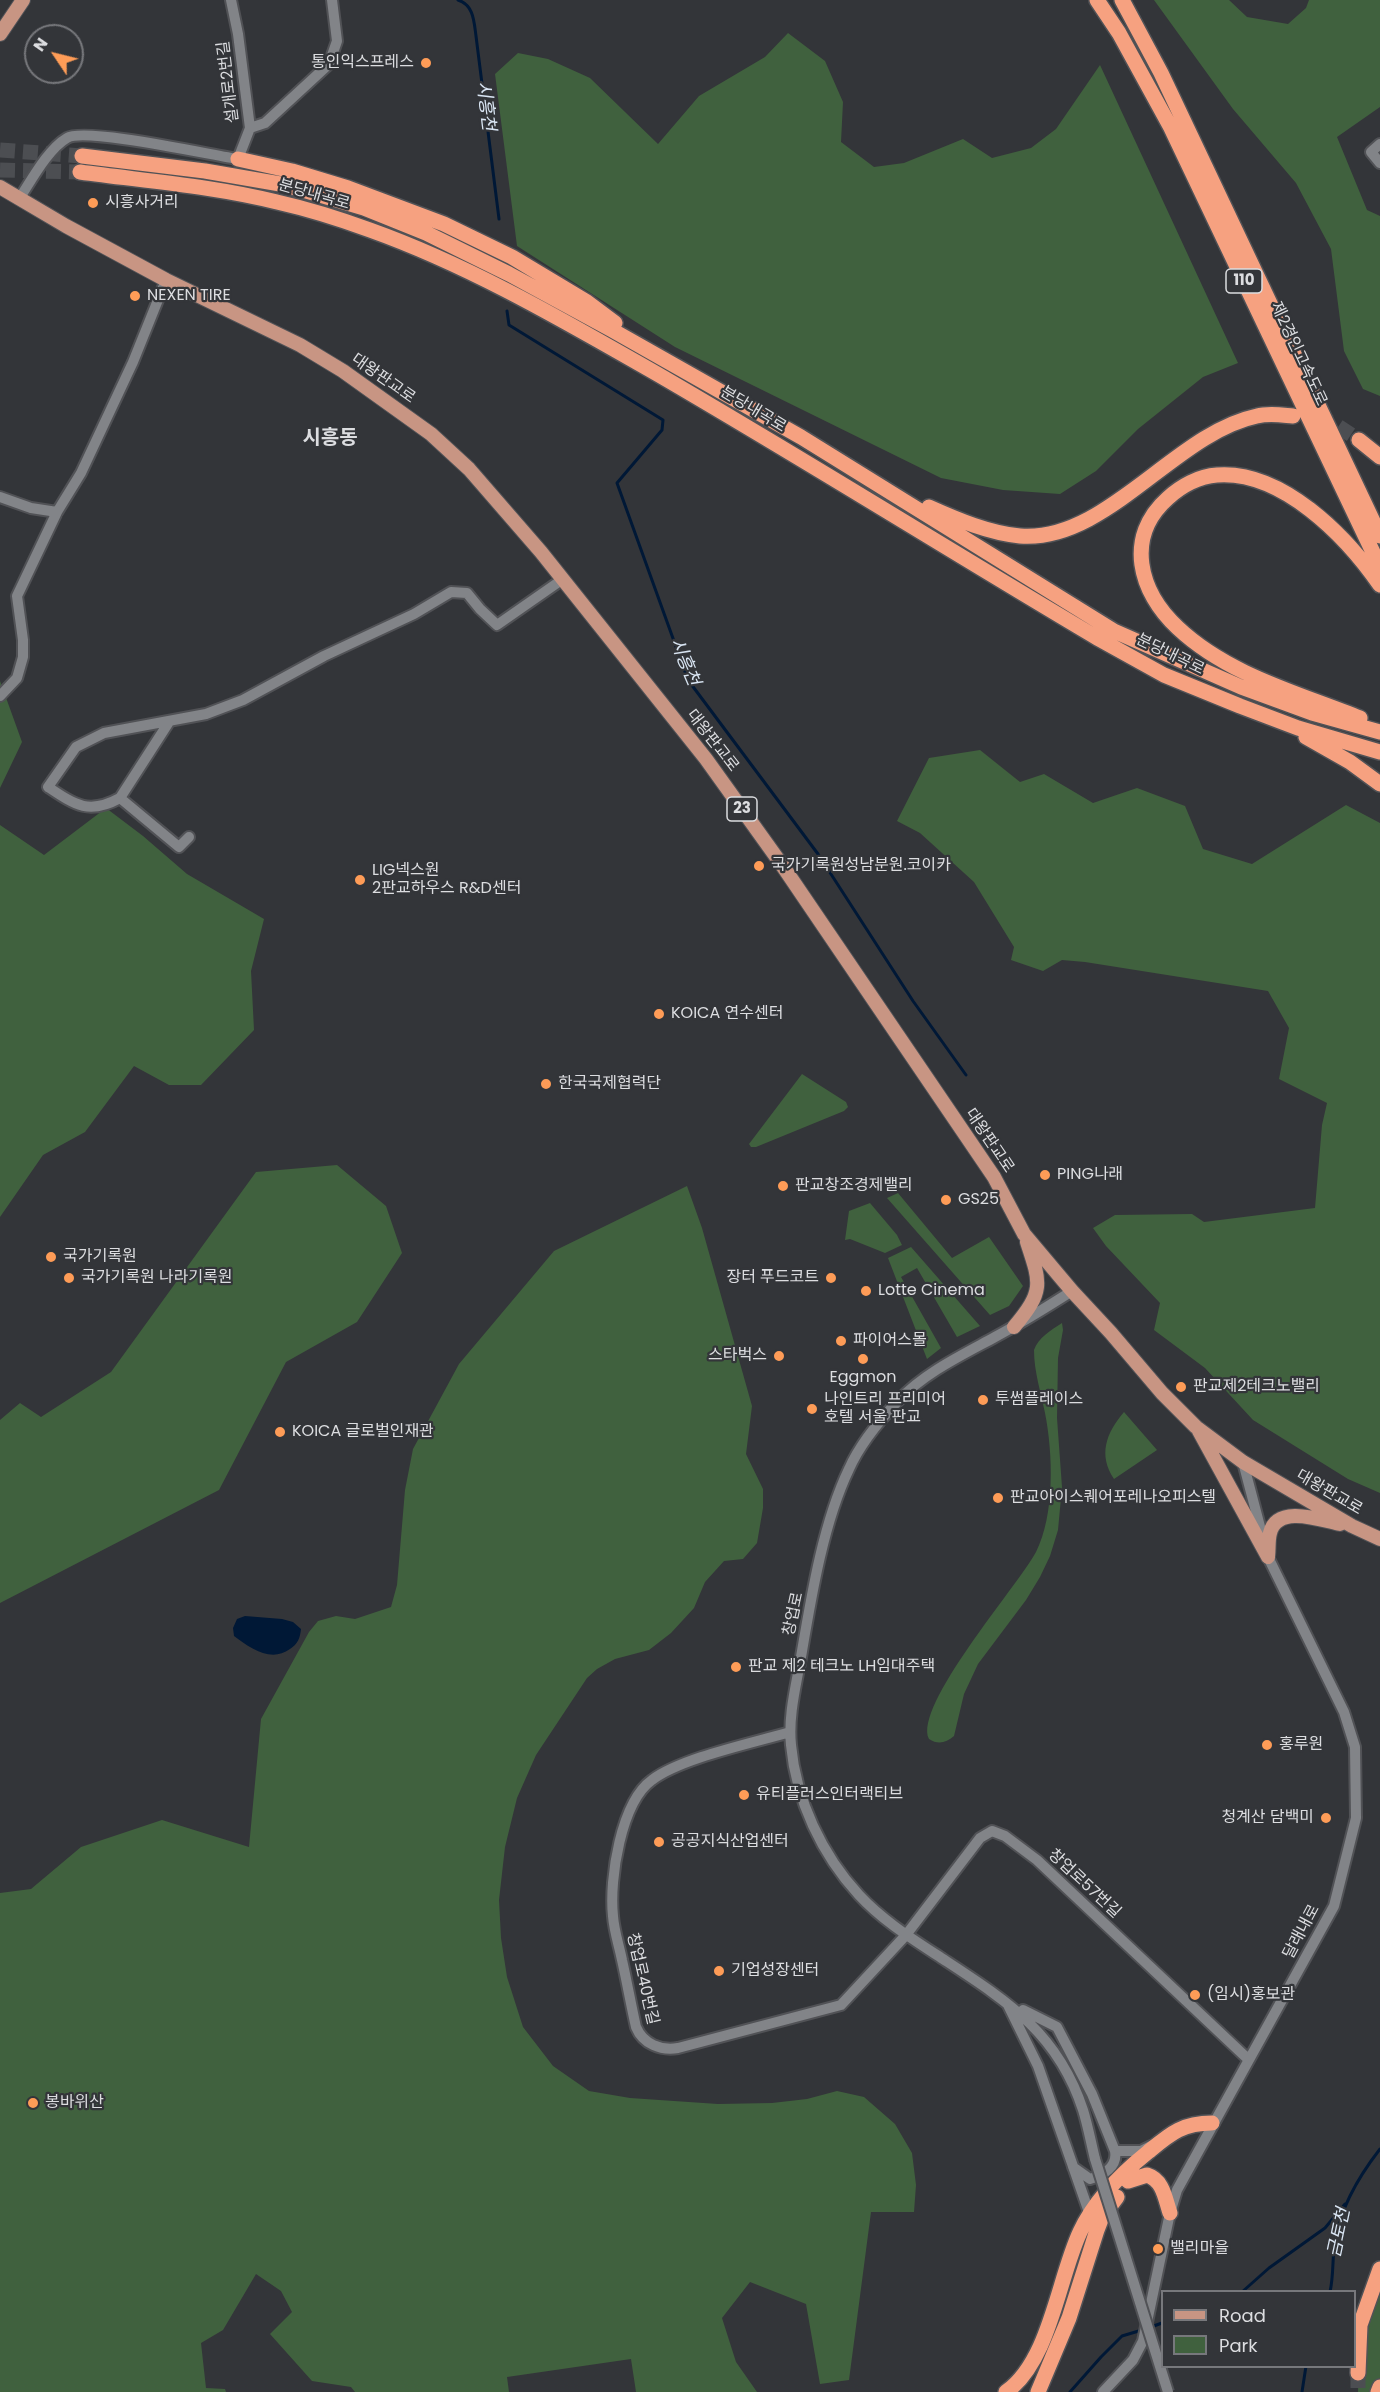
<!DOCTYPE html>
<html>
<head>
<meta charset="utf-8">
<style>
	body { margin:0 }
	#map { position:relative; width:1380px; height:2392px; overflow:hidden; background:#333539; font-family:Poppins,sans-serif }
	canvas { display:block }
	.legend { position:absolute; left:1161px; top:2290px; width:195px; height:78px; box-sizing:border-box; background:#333539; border:2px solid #77787c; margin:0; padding:8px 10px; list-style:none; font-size:18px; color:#dcdde0 }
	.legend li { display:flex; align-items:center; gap:12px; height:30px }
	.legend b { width:30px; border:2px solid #77787c }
	.north { position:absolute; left:24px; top:24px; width:60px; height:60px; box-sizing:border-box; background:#333539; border:2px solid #77787c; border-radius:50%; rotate:305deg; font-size:16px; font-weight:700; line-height:24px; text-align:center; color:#dcdde0 }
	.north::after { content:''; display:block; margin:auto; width:21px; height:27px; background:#fe9c57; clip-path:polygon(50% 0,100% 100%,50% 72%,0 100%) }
</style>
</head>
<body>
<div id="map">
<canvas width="1380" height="2392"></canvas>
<ul class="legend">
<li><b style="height:8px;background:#c89583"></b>Road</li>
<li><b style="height:16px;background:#40613e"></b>Park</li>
</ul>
<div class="north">N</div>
</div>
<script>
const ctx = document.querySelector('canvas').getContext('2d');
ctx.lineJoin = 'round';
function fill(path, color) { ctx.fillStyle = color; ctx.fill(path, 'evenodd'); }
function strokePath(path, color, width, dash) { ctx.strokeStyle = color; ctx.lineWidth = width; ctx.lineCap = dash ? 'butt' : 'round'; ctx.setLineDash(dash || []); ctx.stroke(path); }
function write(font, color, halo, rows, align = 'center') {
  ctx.font = font + ' Poppins,"Noto Sans KR",sans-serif'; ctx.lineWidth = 4.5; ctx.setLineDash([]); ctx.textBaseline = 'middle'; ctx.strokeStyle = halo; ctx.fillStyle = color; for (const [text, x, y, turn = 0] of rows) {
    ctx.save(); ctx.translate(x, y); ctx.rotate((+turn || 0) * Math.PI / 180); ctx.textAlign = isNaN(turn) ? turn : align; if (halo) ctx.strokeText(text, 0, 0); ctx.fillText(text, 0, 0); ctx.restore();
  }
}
fill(new Path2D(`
	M1154,0H1229L1247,17L1288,24L1306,8L1309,0H1380V107L1337,137L1367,210L1380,216V396L1363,389L1344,351L1331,249L1296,183L1233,109Z
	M788,33L825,61L843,102L841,142L874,167L904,163L963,139L992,158L1031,148L1056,129L1100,65L1238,363L1203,377L1138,429L1096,471L1060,494L1003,490L941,478L675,347L517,246L495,74L518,53L548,59L590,78L658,144L699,96L765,57Z
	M0,681L22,742L0,788Z
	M980,750L1020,782L1044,774L1093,803L1137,788L1185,806L1203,849L1252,864L1346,805L1380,823V1493L1348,1479L1253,1420L1205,1368L1154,1330L1160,1303L1106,1246L1093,1228L1115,1215L1192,1214L1204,1222L1315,1208L1322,1125L1327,1103L1279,1079L1289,1028L1268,991L1085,962L1062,960L1043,971L1011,960L1014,947L974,882L920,833L897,821L929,758Z
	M106,808L143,836L187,874L264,919L251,971L254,1030L201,1085H169L134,1066L85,1132L43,1155L0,1217V825L44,855Z
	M802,1074L846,1102L848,1107L844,1111L756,1147H751L749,1144Z
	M337,1165L386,1206L402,1253L357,1322L286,1362L219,1490L0,1603V1420L20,1403L41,1417L111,1372L256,1172Z
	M687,1186L702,1228L752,1406L746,1454L763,1489V1508L757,1543L743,1559L724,1561L705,1582L694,1608L671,1633L649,1650L615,1659L597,1669L587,1678L536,1755L517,1798L505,1847L499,1900L501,1938L507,1977L523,2027L553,2066L589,2091L630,2098L718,2104L772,2103L807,2099L837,2091L864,2097L895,2124L912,2153L916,2185L914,2212H871L849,2380L820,2384L806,2304L750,2282L722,2318L736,2362L757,2392H636L631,2359L507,2377L509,2392H355L351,2387L312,2381L270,2334L292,2312L281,2291L256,2274L223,2330L201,2343L206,2388L225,2389L226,2392H0V1893L31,1889L81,1847L162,1820L249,1847L261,1719L309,1632L318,1621L336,1616L355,1619L391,1607L397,1585L405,1490L413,1449L459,1364L554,1251Z
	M898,1193L952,1258L989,1237L1023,1286L1009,1306L990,1315L887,1198Z
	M870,1203L897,1235L902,1245L885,1253L850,1239L845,1240L849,1211Z
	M911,1247L980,1326L957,1337L917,1268L901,1277L941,1348L927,1359L888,1258Z
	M1062,1323L1063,1330L1058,1358L1057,1418L1062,1487L1058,1530L1050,1556L1040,1577L1026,1600L978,1664L964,1694L954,1736C946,1743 938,1745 929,1739C913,1706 1017,1587 1036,1552C1055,1515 1053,1453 1045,1413C1041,1392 1034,1372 1034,1350C1038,1338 1051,1330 1062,1323Z
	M1124,1412L1157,1450L1114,1479C1098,1455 1106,1433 1124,1412Z
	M1380,2269V2392H1358L1360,2325Z`), '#40613e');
fill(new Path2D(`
	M245,1616L282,1619L293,1622L301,1629C300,1638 298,1644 290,1649C271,1663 250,1648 234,1636L233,1628L237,1619Z`), '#001836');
strokePath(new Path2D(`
	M458,0C474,5 474,22 476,36L499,219
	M507,311L509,325L663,420L662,430L617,483L688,680L818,854L913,1001L966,1075
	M1242,2292L1269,2268L1325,2228L1345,2204
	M1330,2292C1334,2274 1332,2258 1335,2240C1341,2207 1359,2176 1380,2149
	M1151,2327L1162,2323
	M1070,2392L1101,2357L1122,2336L1142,2330
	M1302,2392L1306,2366`), '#001836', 3);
strokePath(new Path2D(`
	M0,150L82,156
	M0,170L80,172
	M1317,419L1333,423L1359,440
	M1358,2373V2392`), '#4c4e52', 15, [15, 8]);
const minor = new Path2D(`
	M250,128L265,123L329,64L337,41L332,0
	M1380,144L1371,152L1380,163
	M19,199C31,181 48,149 67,138C85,127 211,155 238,159L250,128L238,34L231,0
	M0,497L31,508L57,512
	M0,696L17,678L23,657V640L17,596L57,512L81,473L133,362L166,280
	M120,798L169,722
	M189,837L179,847L120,798C89,815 75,805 48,787L76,747L104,733L206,714L243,700L324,656L414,614L451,592L467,593L480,609L497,625L563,579
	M1072,1291C1047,1307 1021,1323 995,1337C962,1355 924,1373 898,1401C879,1421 860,1444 849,1469C823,1523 811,1598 801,1657C796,1686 788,1716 791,1745C796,1800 822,1855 859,1895C883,1921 914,1940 943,1959C1007,2001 1058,2033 1083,2110C1088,2126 1091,2143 1095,2159
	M790,1732C753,1743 681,1758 652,1780C621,1802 609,1879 613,1916C614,1931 619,1945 622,1960C627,1982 631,2005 636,2027C643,2044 661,2051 678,2048L841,2005L906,1935L980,1838L992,1831L1005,1836L1037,1860L1249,2060
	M1008,2005L1038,2066L1090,2215
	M1023,2010L1057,2027L1092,2094L1115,2151H1141L1151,2146
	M1073,2167L1090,2179C1103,2175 1118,2167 1115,2151
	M1103,2392L1133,2360L1143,2341L1170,2213L1177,2190L1334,1906L1356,1818L1355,1747L1344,1712L1268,1557L1243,1462`);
const major = new Path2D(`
	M0,34L23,0
	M0,187L66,226L166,280L300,345L343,371L431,434L469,469L541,552L706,759L782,865L994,1177L1024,1234L1072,1291L1111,1333L1162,1393L1196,1427L1243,1462L1352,1526L1380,1539
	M1014,1327C1044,1291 1041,1284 1027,1242
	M1199,1431L1268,1557
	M1268,1557C1269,1549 1268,1540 1270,1533C1277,1504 1321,1520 1340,1524`);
const highway = new Path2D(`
	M1097,0L1119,33L1171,128L1380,567
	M1122,0L1161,73L1380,536
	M82,156L205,171L286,185L364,208L426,233L509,274L612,330L801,437L1114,631L1241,687L1312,713L1380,732
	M238,159L292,171L348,188L444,224L512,257L587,302L615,323
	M80,172C146,181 213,186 277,202C308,209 340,219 370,230C471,266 566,322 659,375C807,461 952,552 1099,639L1164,675L1240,706L1298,728L1380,752
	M1359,440L1380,457
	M929,507C958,520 989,533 1020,536C1106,543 1175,433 1257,416C1269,413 1281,415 1293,416
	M1360,718C1298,693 1228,675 1178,628C1139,592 1124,537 1168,498C1181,486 1199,476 1217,475C1282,470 1346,536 1380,585
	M1306,737L1350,762L1380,784
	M1128,2181L1147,2175C1163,2180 1165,2198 1170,2213
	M1358,2373L1360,2325L1380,2269
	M1006,2392C1050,2361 1058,2279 1080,2232C1094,2201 1122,2173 1148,2152C1170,2134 1182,2123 1212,2123
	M1038,2392L1069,2318L1097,2230L1102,2217L1117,2197
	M1378,2392L1380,2387`);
strokePath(minor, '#515256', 14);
strokePath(major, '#515256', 16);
strokePath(highway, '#515256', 18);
strokePath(minor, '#828488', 10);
strokePath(major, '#c89583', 14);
strokePath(highway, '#f6a180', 15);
const minorBridge = new Path2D(`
	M1095,2159L1168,2392`);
strokePath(minorBridge, '#515256', 14, []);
strokePath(minorBridge, '#828488', 10);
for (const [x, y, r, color] of [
	[426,63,6,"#fe9c57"],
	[93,203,6,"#fe9c57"],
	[135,296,6,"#fe9c57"],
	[759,866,6,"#fe9c57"],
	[360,880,6,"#fe9c57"],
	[659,1014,6,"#fe9c57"],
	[546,1084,6,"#fe9c57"],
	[1045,1175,6,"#fe9c57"],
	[783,1186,6,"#fe9c57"],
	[946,1200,6,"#fe9c57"],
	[51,1257,6,"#fe9c57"],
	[69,1278,6,"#fe9c57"],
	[831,1278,6,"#fe9c57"],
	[866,1291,6,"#fe9c57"],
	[841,1341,6,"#fe9c57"],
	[779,1356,6,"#fe9c57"],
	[863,1359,6,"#fe9c57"],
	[1181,1387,6,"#fe9c57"],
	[983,1400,6,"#fe9c57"],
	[812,1409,6,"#fe9c57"],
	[280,1432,6,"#fe9c57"],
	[998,1498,6,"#fe9c57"],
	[736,1667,6,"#fe9c57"],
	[1267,1745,6,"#fe9c57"],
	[744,1795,6,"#fe9c57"],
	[1326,1818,6,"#fe9c57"],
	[659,1842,6,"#fe9c57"],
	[719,1971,6,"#fe9c57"],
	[1195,1995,6,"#fe9c57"],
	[33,2103,6,"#fe9c57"],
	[1158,2249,6,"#fe9c57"]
]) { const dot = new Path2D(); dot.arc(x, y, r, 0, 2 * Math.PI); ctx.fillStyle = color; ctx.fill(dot); strokePath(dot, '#333539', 2); }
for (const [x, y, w] of [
	[1244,281,36],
	[742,809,30]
]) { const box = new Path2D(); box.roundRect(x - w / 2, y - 12, w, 24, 4.5); ctx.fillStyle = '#333539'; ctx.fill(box); strokePath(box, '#dcdde0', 1.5); }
write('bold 15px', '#dcdde0', null, [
	["110",1244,281],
	["23",742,809]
]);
write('16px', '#dcdde0', '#333539', [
	["통인익스프레스",414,63,"right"],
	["시흥사거리",105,203],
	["NEXEN TIRE",147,296],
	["국가기록원성남분원.코이카",771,866],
	["LIG넥스원",372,871],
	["2판교하우스 R&D센터",372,889],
	["KOICA 연수센터",671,1014],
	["한국국제협력단",558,1084],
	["PING나래",1057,1175],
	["판교창조경제밸리",795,1186],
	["GS25",958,1200],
	["국가기록원",63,1257],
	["국가기록원 나라기록원",81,1278],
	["장터 푸드코트",819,1278,"right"],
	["Lotte Cinema",878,1291],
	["파이어스몰",853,1341],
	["스타벅스",767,1356,"right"],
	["Eggmon",863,1378,"center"],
	["판교제2테크노밸리",1193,1387],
	["나인트리 프리미어",824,1400],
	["호텔 서울 판교",824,1418],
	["투썸플레이스",995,1400],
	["KOICA 글로벌인재관",292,1432],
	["판교아이스퀘어포레나오피스텔",1010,1498],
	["판교 제2 테크노 LH임대주택",748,1667],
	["홍루원",1279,1745],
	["유티플러스인터랙티브",756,1795],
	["청계산 담백미",1314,1818,"right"],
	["공공지식산업센터",671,1842],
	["기업성장센터",731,1971],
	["(임시)홍보관",1207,1995],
	["봉바위산",45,2103],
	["밸리마을",1170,2249]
], 'left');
write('16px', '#dcdde0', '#333539', [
	["설개로2번길",229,82,-97],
	["분당내곡로",314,195,16],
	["제2경인고속도로",1298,354,65],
	["대왕판교로",383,379,35],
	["분당내곡로",753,410,31],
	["분당내곡로",1170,655,26],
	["대왕판교로",712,741,52],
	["대왕판교로",989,1141,56],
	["대왕판교로",1329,1493,30],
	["창업로",794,1614,-78],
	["창업로57번길",1084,1884,43],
	["달래내로",1302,1932,-62],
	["창업로40번길",642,1979,77]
]);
write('italic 18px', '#dae6f4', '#333539', [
	["시흥천",485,106,83],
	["시흥천",684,662,67],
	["금토천",1340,2233,-78]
]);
write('bold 20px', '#dcdde0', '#333539', [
	["시흥동",330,439]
]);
</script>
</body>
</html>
